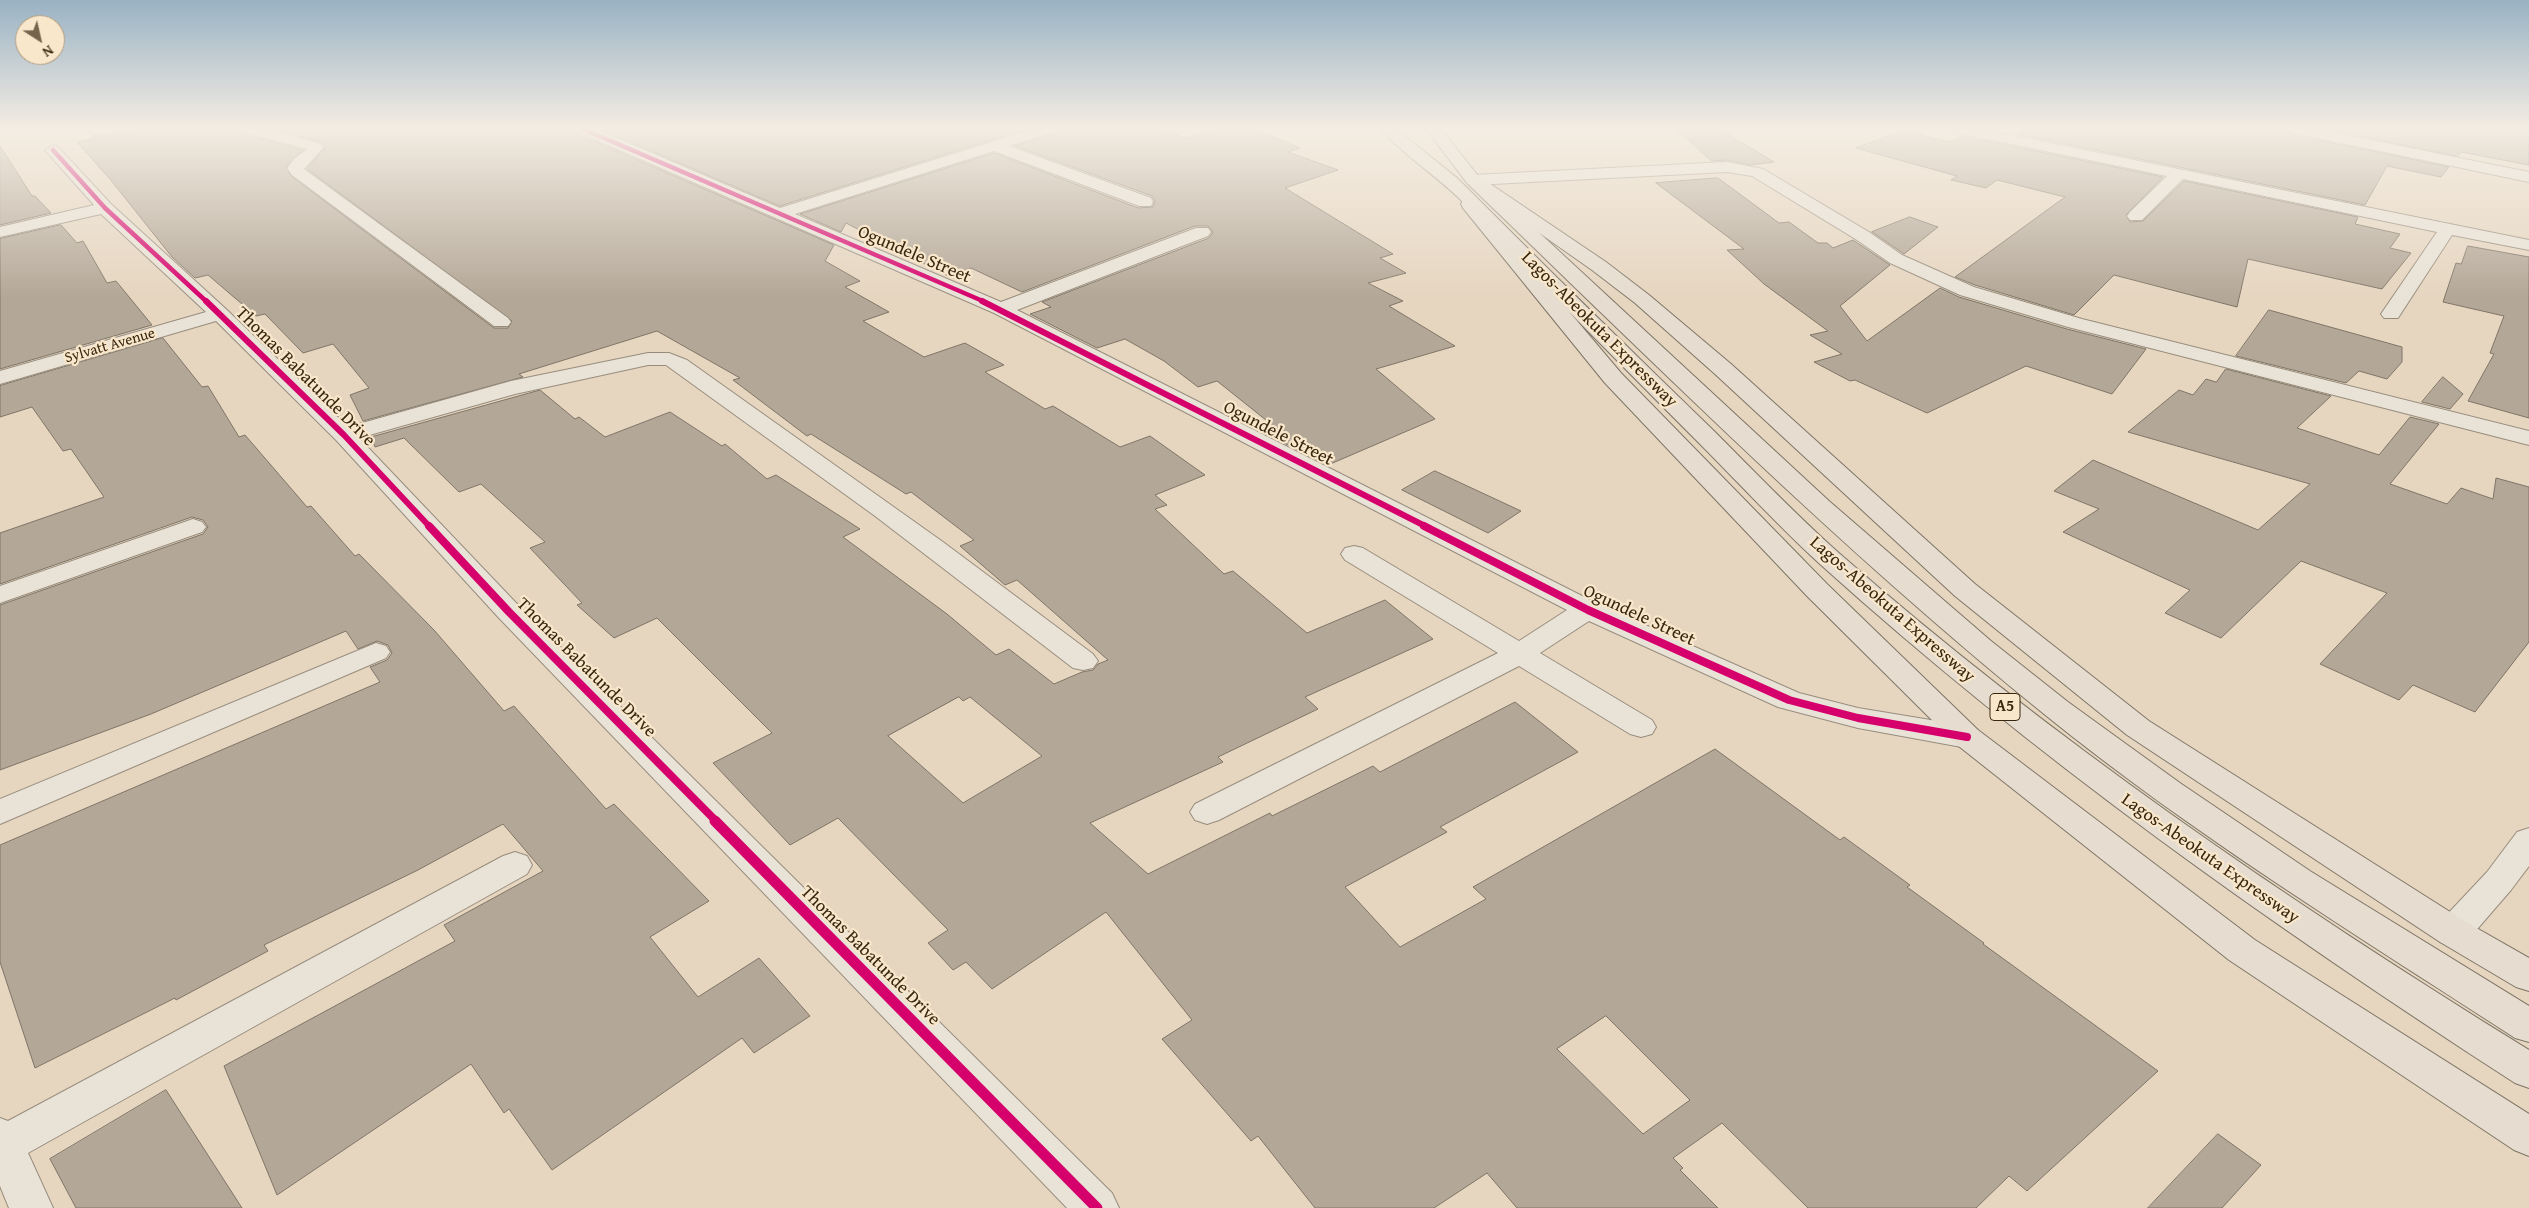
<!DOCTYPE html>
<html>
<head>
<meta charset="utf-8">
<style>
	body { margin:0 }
	#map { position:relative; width:2529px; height:1208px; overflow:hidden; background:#e6d6c0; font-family:"Gentium Book Plus",serif }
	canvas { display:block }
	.north { position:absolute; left:15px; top:15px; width:50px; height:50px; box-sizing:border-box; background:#f9e7cc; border:1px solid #ac9a80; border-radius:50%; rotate:145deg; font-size:14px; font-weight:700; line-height:20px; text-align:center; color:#39260f }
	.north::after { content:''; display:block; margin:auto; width:18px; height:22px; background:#76644d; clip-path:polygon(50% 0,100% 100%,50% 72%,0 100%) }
</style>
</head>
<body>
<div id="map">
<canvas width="2529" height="1208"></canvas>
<div class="north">N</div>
</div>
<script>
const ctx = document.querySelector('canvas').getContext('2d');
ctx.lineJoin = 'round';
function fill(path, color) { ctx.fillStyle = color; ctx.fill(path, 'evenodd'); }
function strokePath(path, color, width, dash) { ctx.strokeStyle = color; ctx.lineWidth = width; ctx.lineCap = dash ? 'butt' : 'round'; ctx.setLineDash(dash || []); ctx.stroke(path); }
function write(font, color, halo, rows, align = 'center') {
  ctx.font = font + ' "Gentium Book Plus",serif'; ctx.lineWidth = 4.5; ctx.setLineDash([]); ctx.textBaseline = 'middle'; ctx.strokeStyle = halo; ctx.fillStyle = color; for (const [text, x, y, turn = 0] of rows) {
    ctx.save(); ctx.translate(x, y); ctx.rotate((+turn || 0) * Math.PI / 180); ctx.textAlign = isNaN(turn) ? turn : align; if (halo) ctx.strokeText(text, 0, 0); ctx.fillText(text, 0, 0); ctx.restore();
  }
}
const building = new Path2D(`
	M141,129H240L244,134L303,150L286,167L291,176L494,328H508L512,321L307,169L325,148L322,143L275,129H574L577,134L834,245L825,261L860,281L845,287L889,312L863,321L924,357L965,343L1004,365L985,372L1045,409L1053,406L1120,447L1150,436L1205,475L1155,495L1167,505L1155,509L1224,574L1233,571L1307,633L1385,600L1433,639L1305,697L1318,709L1218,757L1223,762L1090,823L1148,874L1270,813L1272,816L1373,766L1380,772L1515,702L1578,752L1440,827L1447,832L1345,887L1400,947L1486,899L1473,887L1715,749L1840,840L1844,837L1910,885L1907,887L1984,943L1983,944L2158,1071L2027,1191L2009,1176L1976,1208H1808L1722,1123L1673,1158L1683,1168L1680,1170L1718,1208H1517L1487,1173L1434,1208H1315L1258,1136L1251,1141L1162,1039L1192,1020L1106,912L992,989L966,962L953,970L928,943L948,930L838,818L790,845L713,763L772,733L657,618L614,638L577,605L582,603L530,548L545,542L481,484L459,492L404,438L375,447L371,437L540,390L575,419L579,417L605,437L670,412L722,446L725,444L767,479L776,475L860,529L843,537L947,614L996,655L1009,649L1054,684L1082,672L1093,670L1098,664L1108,660L1017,580L1005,585L960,546L974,540L911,492L906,494L811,434L807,436L733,380L740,378L657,331L519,374L523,377L363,421L350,395L369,388L333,344L303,353L265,314L256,316L208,275L195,278L172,257L110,179L77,142L95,138L93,136ZM959,697L963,701L970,697L1042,756L963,803L888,736ZM1606,1016L1690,1100L1643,1134L1557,1049Z
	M601,129H1026L780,206Z
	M1058,129H1158L1186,138L1219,129H1256L1300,148L1288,152L1338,170L1285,188L1393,254L1380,258L1406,273L1368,283L1403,301L1389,306L1455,346L1376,369L1435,419L1328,465L1258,430L1271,424L1217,381L1198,387L1164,361L1125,339L1097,348L1030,314L1051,307L1042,302L1209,238L1213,232L1208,226H1195L1022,292L971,268L948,276L846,223L841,232L800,214L994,153L1138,208L1153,207L1155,201L1152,196L1015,146L1055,134Z
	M1676,129H1719L1774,162L1751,165L1727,160L1712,161Z
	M2023,129H2284L2293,135L2449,167L2441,177L2387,166L2365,205L2017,134Z
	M2327,129H2529V165L2461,152L2458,156Z
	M1904,130L1948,142L1962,136L2163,177L2126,215L2130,222L2143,221L2184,181L2358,217L2355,224L2400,234L2390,248L2411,253L2382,289L2248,259L2237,307L2114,275L2074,315L1975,285L1955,277L2065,197L1997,180L1986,188L1951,180L1957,176L1856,148Z
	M0,146L32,196H35L51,213L0,225Z
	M1718,178L1779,223L1789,222L1818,243H1827L1833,248L1853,240L1890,265L1840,306L1867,341L1940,288L1959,297L2067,329L2146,349L2112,394L2026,366L1927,413L1855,380L1850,381L1814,362L1842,354L1810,335L1828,331L1764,284L1727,250L1744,249L1656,183Z
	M1910,217L1938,227L1904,254L1872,232Z
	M61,225L77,243L83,241L107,283L116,281L152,325L0,369V239Z
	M2468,246L2529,257V418L2468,401L2494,354L2490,353L2504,316L2443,302L2456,263L2461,264Z
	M2269,310L2402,347V362L2387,379L2359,371L2346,383L2236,356Z
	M163,338L202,387L208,386L239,437L245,435L307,507L311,506L355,556L359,554L434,630L504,711L514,706L606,809L614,804L709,901L650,937L698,997L759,958L810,1016L754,1053L742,1038L552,1170L509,1109L504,1113L471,1064L277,1195L224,1066L455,941L444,925L543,871L503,824L418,870L264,945L268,951L176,1000L175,998L35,1068L0,962V845L380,682L370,667L387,660L392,653L388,645L377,641L358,649L346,631L151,714L0,770V605L203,534L208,527L203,520L192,517L0,584V533L104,497L71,449L63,451L32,407L0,417V386Z
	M2226,369L2331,396L2297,428L2379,455L2410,417L2439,424L2390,484L2447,504L2461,488L2493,499L2496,478L2529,487V642L2475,712L2413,685L2399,700L2320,664L2387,593L2301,561L2221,638L2165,613L2190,590L2063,532L2099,509L2054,491L2093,460L2258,530L2310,484L2128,432L2179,390L2193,395L2206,379L2216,382Z
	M2443,377L2463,394L2450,409L2422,402Z
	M1435,471L1521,511L1488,533L1402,490Z
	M166,1090L242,1208H76L50,1159Z
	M2218,1134L2261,1165L2222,1208H2148Z`);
fill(building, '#b3a797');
strokePath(building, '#7f7566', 1);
const street = new Path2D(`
	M242,129H267L321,144L324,147L304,169L508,318L511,322L508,326H494L292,175L287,168L294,159L307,149L244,132Z
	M576,129H596L780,208L1033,129H1056L1054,132L1009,146L1151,198L1153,202L1151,206H1139L994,151L795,214L1001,302L1196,228H1208L1211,232L1208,236L1017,310L1598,604L1799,693L1858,708L1967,726L1978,730L1983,737L1978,744L1967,748L1858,728L1778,707L1589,621L1540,653L1652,720L1656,727L1652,734L1641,737L1630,734L1519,666L1219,820L1207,824L1195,820L1190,812L1195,804L1498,653L1345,560L1341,554L1345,548L1354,546L1363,548L1519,641L1567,610L994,313L578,132Z
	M1951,129H1981L2529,240V250L2452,235L2398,318H2384L2381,314L2437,232L2183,179L2142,220H2130L2127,216L2130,212L2167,176L1958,133Z
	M2286,129H2316L2529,172V182L2293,133Z
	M53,145L58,147L111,204L227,310L348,427L511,381L648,353H669L687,360L943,542L1093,654L1098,661L1093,668L1083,670L1073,668L875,516L666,365H648L515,394L359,438L519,606L1112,1193L1119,1208H1067L499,618L336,440L216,321L0,384V371L206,312L101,214L0,237V227L94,205L45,150Z
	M1727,162L1763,169L1869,232L1902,255L1974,287L2082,319L2529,431V445L2068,327L1960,295L1890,263L1857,240L1752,176L1727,172L1473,185L1465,180L1473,175Z
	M193,519L202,522L206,527L202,532L0,603V586Z
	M376,643L386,646L390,652L386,658L0,824V799Z
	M2529,828V866L2511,890L2466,942L2453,946L2440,942L2435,932L2440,922L2487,872L2517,832Z
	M515,852L527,856L532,865L527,874L28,1153L53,1208H9L0,1186V1118L8,1121L503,856Z`);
const primary = new Path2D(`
	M1477,177L1483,179L1606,262L1649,295L1731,364L1975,584L2149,721L2466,922L2529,958V991L2516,987L2440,942L2127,735L1955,596L1715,374L1635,303L1592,270L1471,185L1469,182L1471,179Z
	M1469,199L1475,200L1621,373L1827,584L1978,730L2255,940L2529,1114V1156L2514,1150L2229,960L1956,744L1807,596L1605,383L1463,208L1461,204L1463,200Z`);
const highway = new Path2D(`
	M1380,129H1396L1457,178C1542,263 1628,348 1715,432C1756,473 1796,515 1840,554C2053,741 2288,901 2529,1050V1088L2515,1083C2272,926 2036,759 1821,565C1778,526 1740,484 1699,443C1620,364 1541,284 1464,203C1438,177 1405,156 1380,129Z
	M1426,129H1441L1479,177L1574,265L1829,501L1991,641L2068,702L2180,783L2310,871L2529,1006V1042L2515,1038C2355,934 2192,834 2044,714C1841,550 1655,364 1467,183Z`);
strokePath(street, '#988d7d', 2);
strokePath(primary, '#7f7566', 2);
strokePath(highway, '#7f7566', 2);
fill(street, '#e9e2d7');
fill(primary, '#e6ddd0');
fill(highway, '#e6ddd0');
strokePath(new Path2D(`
	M583,129L985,302
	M53,150L105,208L207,302`), '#d6006c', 4.5);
strokePath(new Path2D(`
	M206,301L344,435L430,527
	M982,301L1427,527`), '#d6006c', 6);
strokePath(new Path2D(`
	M429,526L509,612L717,822
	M1424,526L1588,610L1789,700L1858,718L1967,737`), '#d6006c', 8);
strokePath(new Path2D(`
	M715,821L1097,1208`), '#d6006c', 11);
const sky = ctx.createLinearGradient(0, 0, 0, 298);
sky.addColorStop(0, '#99b2c4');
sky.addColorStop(0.43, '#f4ede3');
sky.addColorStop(1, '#f4ede300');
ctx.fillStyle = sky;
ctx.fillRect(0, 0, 2529, 298);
write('15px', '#39260f', '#f9e7cc', [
	["Sylvatt Avenue",110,346,-16]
]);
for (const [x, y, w] of [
	[2005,707,30]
]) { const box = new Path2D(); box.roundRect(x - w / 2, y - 13.5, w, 27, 4); ctx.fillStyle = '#f9e7cc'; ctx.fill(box); strokePath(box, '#39260f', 1); }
write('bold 16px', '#39260f', null, [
	["A5",2005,707]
]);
write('18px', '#39260f', '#f9e7cc', [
	["Ogundele Street",914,255,23],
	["Lagos-Abeokuta Expressway",1599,330,45],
	["Thomas Babatunde Drive",305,377,45],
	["Ogundele Street",1278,434,27],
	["Lagos-Abeokuta Expressway",1892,610,41],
	["Ogundele Street",1639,616,25],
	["Thomas Babatunde Drive",586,668,45],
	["Lagos-Abeokuta Expressway",2210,859,35],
	["Thomas Babatunde Drive",870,956,45]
]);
</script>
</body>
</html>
